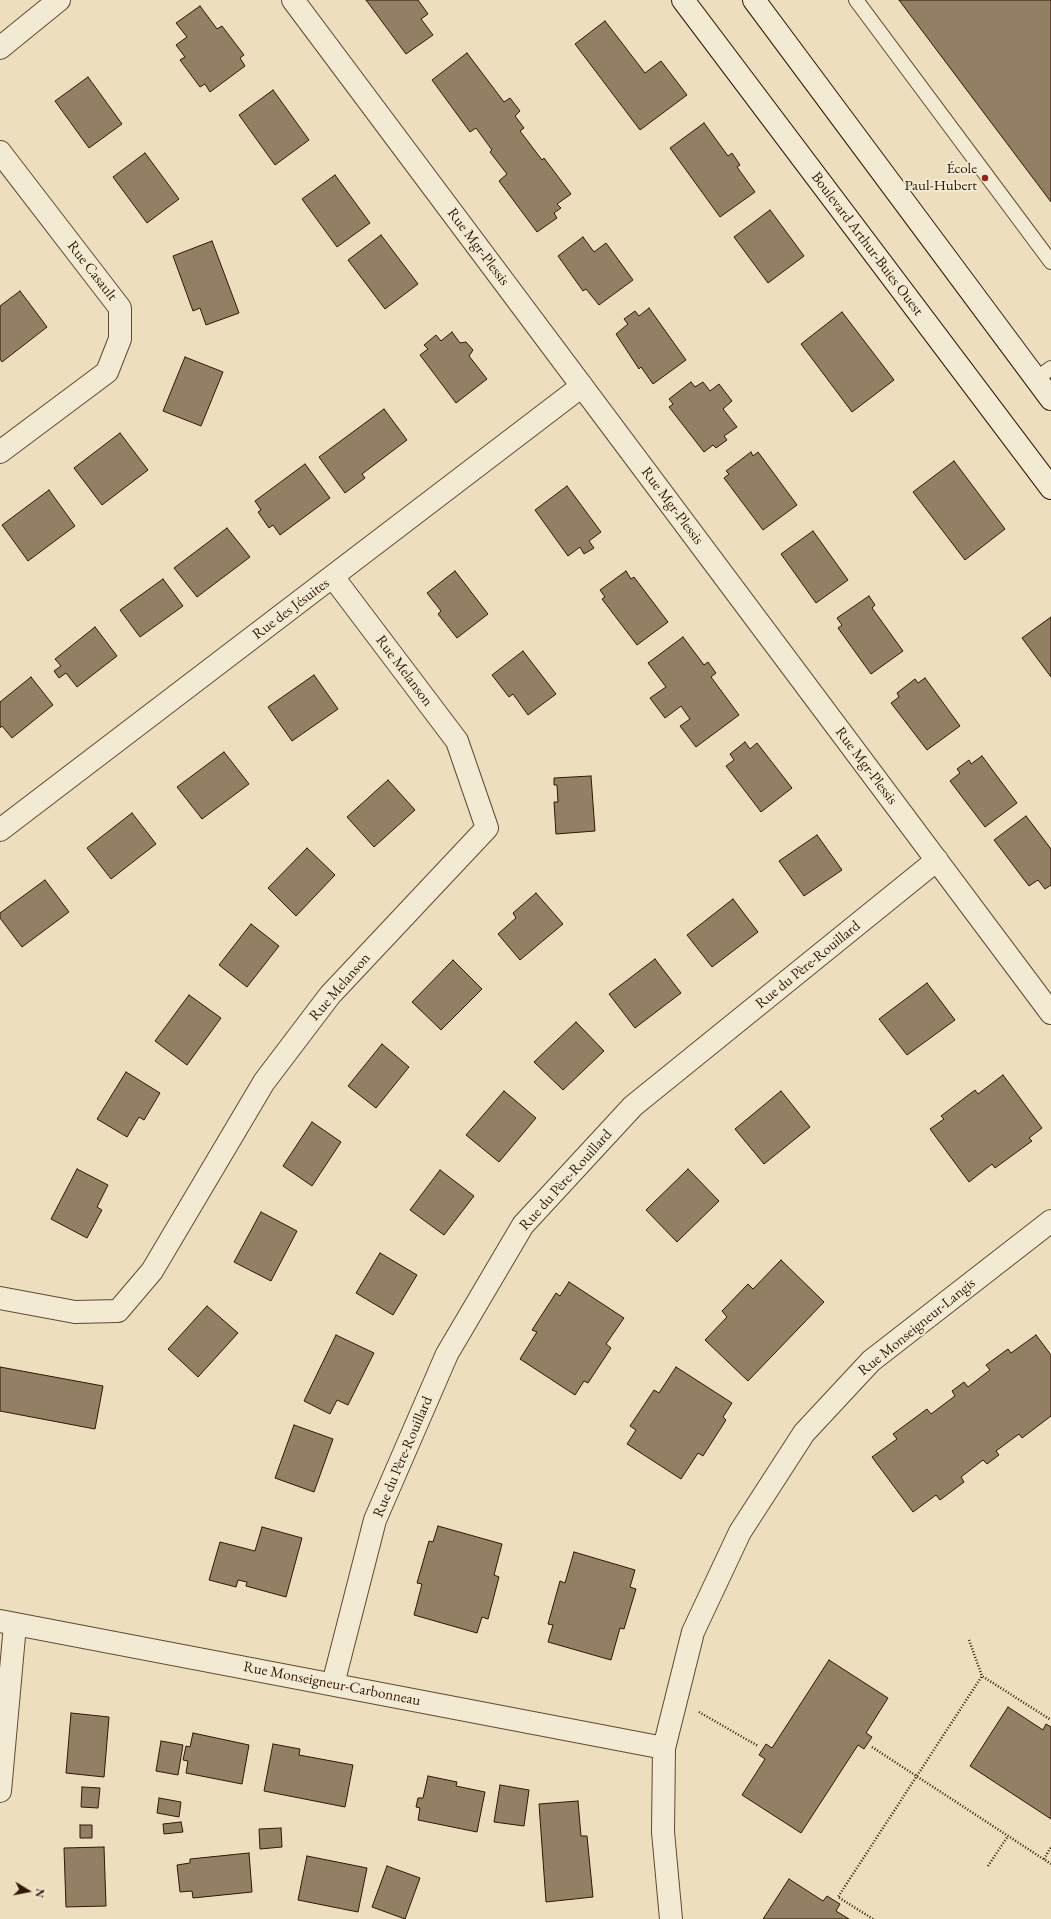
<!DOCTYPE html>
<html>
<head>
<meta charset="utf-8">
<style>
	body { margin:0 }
	#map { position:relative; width:1051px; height:1919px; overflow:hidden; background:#eddfbd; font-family:"EB Garamond",serif }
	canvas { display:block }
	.north { position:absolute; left:8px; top:1871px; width:40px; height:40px; -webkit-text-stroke:3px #f3ead4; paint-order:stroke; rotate:100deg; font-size:11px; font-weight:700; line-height:16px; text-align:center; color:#311704 }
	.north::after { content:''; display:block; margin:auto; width:14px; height:18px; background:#311704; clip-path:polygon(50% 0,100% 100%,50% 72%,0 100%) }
</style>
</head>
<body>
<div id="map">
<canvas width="1051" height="1919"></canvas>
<div class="north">N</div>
</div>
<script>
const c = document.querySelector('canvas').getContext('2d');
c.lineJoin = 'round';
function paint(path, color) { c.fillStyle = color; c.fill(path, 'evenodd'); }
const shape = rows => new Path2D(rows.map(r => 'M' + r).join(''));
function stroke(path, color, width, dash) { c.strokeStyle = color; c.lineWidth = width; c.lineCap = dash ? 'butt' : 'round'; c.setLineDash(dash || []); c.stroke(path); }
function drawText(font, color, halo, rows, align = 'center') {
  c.font = font + ' "EB Garamond",serif'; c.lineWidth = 4; c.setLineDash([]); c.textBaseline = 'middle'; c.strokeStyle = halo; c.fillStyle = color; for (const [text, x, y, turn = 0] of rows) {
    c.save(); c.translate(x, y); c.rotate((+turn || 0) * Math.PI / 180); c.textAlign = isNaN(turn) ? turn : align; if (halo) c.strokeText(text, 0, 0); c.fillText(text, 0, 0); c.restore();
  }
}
const building = shape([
	[366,0,418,0,428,14,421,19,433,35,406,54,366,0],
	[899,0,1051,0,1051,202,899,0],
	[200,6,217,29,222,26,244,55,240,58,245,66,210,92,205,84,200,87,180,60,185,57,176,45,187,37,176,23,200,6],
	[605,21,645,73,661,61,687,95,640,130,575,44,605,21],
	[467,53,504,102,510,98,520,111,515,116,524,128,520,131,542,160,544,158,571,194,557,204,561,208,554,213,557,218,537,232,499,181,507,174,490,152,492,150,476,128,470,132,432,80,467,53],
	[88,77,122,124,89,148,55,101,88,77],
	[273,90,309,140,275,165,239,115,273,90],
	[704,123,728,156,732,153,740,165,737,167,755,192,720,217,670,148,704,123],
	[145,153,179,199,147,223,113,177,145,153],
	[335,175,370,223,337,247,302,199,335,175],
	[770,210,804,256,768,283,734,237,770,210],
	[381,235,418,284,385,309,348,260,381,235],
	[583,237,594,252,606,243,633,280,599,305,586,289,583,291,558,256,583,237],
	[212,241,239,313,206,325,200,308,193,311,173,256,212,241],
	[20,291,47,327,2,362,0,359,0,306,20,291],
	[649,308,686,360,653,384,641,367,639,369,616,334,628,324,624,319,635,311,639,316,649,308],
	[842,312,894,380,852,412,801,344,842,312],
	[452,332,460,343,466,342,473,350,469,356,487,379,456,403,420,355,428,349,424,345,436,335,441,341,452,332],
	[185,357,223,372,201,426,163,411,185,357],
	[691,382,695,387,703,382,710,391,719,384,732,401,723,409,737,427,724,436,727,440,716,448,713,445,704,452,669,407,673,404,669,399,691,382],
	[384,409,407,440,362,474,365,478,345,493,319,457,384,409],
	[120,433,148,470,102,505,74,468,120,433],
	[751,452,753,456,758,452,797,505,763,530,724,478,729,474,726,471,751,452],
	[954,461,1005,529,965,560,913,492,954,461],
	[305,464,330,498,280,535,273,525,269,528,258,512,261,510,255,501,305,464],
	[567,486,601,532,589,541,594,548,584,554,580,547,568,556,535,510,567,486],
	[49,490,75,526,28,561,2,525,49,490],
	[227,528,250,557,197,597,174,568,227,528],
	[813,531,848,580,816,603,781,554,813,531],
	[455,571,488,614,457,638,438,614,441,611,427,593,455,571],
	[626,571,631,579,634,577,668,622,637,645,602,599,605,597,600,590,626,571],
	[163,579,183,606,140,637,120,610,163,579],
	[869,596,875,605,872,608,903,651,871,674,838,628,842,625,837,618,869,596],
	[1051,617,1051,677,1022,638,1051,617],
	[95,627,117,656,77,687,66,673,59,678,54,671,61,666,55,659,95,627],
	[683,637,704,665,708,662,716,673,711,677,739,715,696,747,680,726,690,719,681,706,665,718,650,698,666,687,648,663,683,637],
	[523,651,556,694,528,715,513,694,509,697,492,675,523,651],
	[314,675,338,709,292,741,268,707,314,675],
	[31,677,53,705,12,738,2,726,0,728,0,702,31,677],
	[925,678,960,726,927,750,891,703,899,697,897,693,915,679,918,683,925,678],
	[745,742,750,749,757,743,792,788,761,812,726,766,734,760,730,754,745,742],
	[224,752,249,784,202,819,177,787,224,752],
	[982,756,1017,803,985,827,950,781,960,773,957,769,969,760,971,764,982,756],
	[591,776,595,831,556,834,554,802,558,802,557,785,554,785,554,778,591,776],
	[388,780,415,810,374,847,347,817,388,780],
	[132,813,156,844,111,879,87,848,132,813],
	[1026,816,1051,849,1051,885,1045,889,1038,880,1029,886,994,840,1026,816],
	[817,835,842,870,804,896,779,861,817,835],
	[307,848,335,875,296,916,268,888,307,848],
	[45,880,69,912,22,947,0,918,0,913,45,880],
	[536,893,563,924,520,960,498,934,516,918,513,913,536,893],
	[733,899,758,932,712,967,687,935,733,899],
	[251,924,279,946,247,987,219,965,251,924],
	[655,959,681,993,635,1028,609,994,655,959],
	[453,960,482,989,441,1030,412,1002,453,960],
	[927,983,955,1020,907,1055,879,1019,927,983],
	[189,995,221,1018,187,1065,155,1041,189,995],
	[576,1022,604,1051,563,1090,534,1062,576,1022],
	[382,1044,409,1067,376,1108,348,1086,382,1044],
	[126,1072,160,1093,144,1120,139,1117,127,1137,97,1119,126,1072],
	[1003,1075,1042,1128,1029,1138,1032,1141,995,1168,992,1164,969,1182,930,1129,944,1119,941,1116,975,1090,978,1094,1003,1075],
	[504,1091,536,1118,499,1162,466,1135,504,1091],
	[781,1091,810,1127,764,1164,735,1129,781,1091],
	[312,1122,341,1142,312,1186,283,1166,312,1122],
	[77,1169,108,1185,97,1207,102,1210,87,1238,51,1219,77,1169],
	[688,1169,719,1201,677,1242,646,1210,688,1169],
	[440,1170,474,1196,444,1235,410,1210,440,1170],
	[261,1212,297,1231,271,1281,234,1262,261,1212],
	[380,1253,417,1275,393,1315,356,1293,380,1253],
	[781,1260,824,1302,748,1381,705,1340,727,1317,722,1311,748,1284,753,1289,781,1260],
	[569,1282,624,1318,606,1344,611,1348,588,1383,584,1381,575,1395,520,1359,537,1332,532,1330,556,1293,560,1296,569,1282],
	[207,1306,238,1333,198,1377,168,1349,207,1306],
	[336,1335,374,1353,348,1405,337,1400,330,1414,304,1401,336,1335],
	[1036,1335,1051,1355,1051,1416,1022,1438,1019,1434,996,1451,999,1455,987,1464,983,1460,961,1477,964,1482,940,1500,936,1495,913,1512,872,1457,897,1439,893,1434,927,1409,931,1414,955,1396,952,1391,964,1382,968,1387,990,1370,986,1365,1008,1349,1011,1353,1036,1335],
	[0,1367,103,1386,95,1429,0,1411,0,1367],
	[676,1367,732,1403,723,1417,726,1420,703,1456,698,1453,681,1479,627,1444,636,1430,630,1426,654,1390,659,1393,676,1367],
	[294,1425,333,1439,314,1492,275,1478,294,1425],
	[438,1526,502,1544,494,1575,499,1577,488,1619,482,1617,477,1633,414,1615,422,1584,417,1583,429,1541,433,1542,438,1526],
	[262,1527,302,1538,286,1597,246,1586,247,1582,238,1580,236,1587,209,1580,220,1542,255,1551,262,1527],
	[574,1552,635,1570,630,1587,636,1589,624,1629,620,1628,611,1660,548,1642,553,1625,548,1624,560,1581,565,1583,574,1552],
	[829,1660,888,1698,866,1733,872,1737,864,1749,858,1745,801,1833,742,1795,765,1759,759,1755,766,1744,772,1748,829,1660],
	[1008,1707,1043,1730,1046,1724,1051,1727,1051,1819,970,1766,1008,1707],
	[71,1713,109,1717,104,1777,66,1773,71,1713],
	[193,1733,249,1745,242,1784,186,1773,188,1761,183,1760,186,1746,190,1747,193,1733],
	[161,1741,183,1745,178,1775,156,1771,161,1741],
	[273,1744,300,1749,299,1755,353,1765,345,1807,264,1791,273,1744],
	[428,1776,457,1782,456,1786,485,1792,477,1832,418,1820,420,1808,416,1807,418,1798,423,1798,428,1776],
	[500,1785,529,1790,524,1826,494,1822,500,1785],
	[82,1787,100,1788,98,1808,81,1807,82,1787],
	[159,1798,181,1802,179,1817,157,1813,159,1798],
	[578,1801,581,1836,587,1836,593,1897,546,1902,539,1804,578,1801],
	[181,1822,183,1832,164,1834,163,1824,181,1822],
	[80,1825,92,1825,92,1838,80,1838,80,1825],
	[281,1828,282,1847,260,1849,259,1829,281,1828],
	[104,1847,106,1906,66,1907,64,1848,104,1847],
	[249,1853,252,1892,193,1898,192,1891,180,1892,177,1865,190,1863,190,1859,249,1853],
	[307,1856,367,1868,358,1912,298,1900,307,1856],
	[387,1866,420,1878,405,1919,372,1907,387,1866],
	[789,1879,823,1901,827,1896,840,1904,836,1911,849,1919,763,1919,789,1879]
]);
paint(building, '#937f64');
stroke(building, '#311704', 1);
const lane = shape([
	[856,0,1051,262],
	[1036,379,1051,368]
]);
const street = shape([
	[293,0,1051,1013],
	[0,48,59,0],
	[0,152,120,308,120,339,107,372,0,452],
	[0,830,582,386],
	[0,1298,75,1312,118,1311,152,1271,264,1082,330,995,487,828,457,741,333,577],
	[0,1621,664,1748],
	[333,1684,375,1520,447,1354,523,1225,633,1106,937,860],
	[0,1791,15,1625],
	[671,1919,663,1832,664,1748,693,1632,740,1532,804,1433,871,1361,1051,1221]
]);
const secondary = shape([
	[683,0,1051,488],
	[754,0,1051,399]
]);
stroke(lane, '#604932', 16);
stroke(street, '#604932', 24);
stroke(secondary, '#311704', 24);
stroke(shape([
	[969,1640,982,1676],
	[699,1712,758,1746],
	[872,1747,1051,1864],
	[1044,1859,1051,1847],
	[988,1866,1008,1836],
	[873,1919,838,1897,982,1676,1051,1720]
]), '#311704', 2.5, [1, 2]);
stroke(lane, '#f3ead4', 14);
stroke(street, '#f3ead4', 22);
stroke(secondary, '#f3ead4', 22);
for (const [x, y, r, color] of [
	[985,178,4,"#8f2418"]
]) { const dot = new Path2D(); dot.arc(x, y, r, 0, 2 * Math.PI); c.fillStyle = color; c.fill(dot); stroke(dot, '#f3ead4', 1.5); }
drawText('15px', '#311704', '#f3ead4', [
	["École",977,169],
	["Paul-Hubert",977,186]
], 'right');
drawText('15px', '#311704', '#f3ead4', [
	["Boulevard Arthur-Buies Ouest",867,244,53],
	["Rue Mgr-Plessis",478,247,53],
	["Rue Casault",92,271,52],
	["Rue Mgr-Plessis",672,506,53],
	["Rue des Jésuites",291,609,-37],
	["Rue Melanson",404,671,53],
	["Rue Mgr-Plessis",866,766,53],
	["Rue du Père-Rouillard",808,965,-39],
	["Rue Melanson",340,987,-49],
	["Rue du Père-Rouillard",566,1180,-48],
	["Rue Monseigneur-Langis",917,1327,-39],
	["Rue du Père-Rouillard",403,1457,-67],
	["Rue Monseigneur-Carbonneau",332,1684,11]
]);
</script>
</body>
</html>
